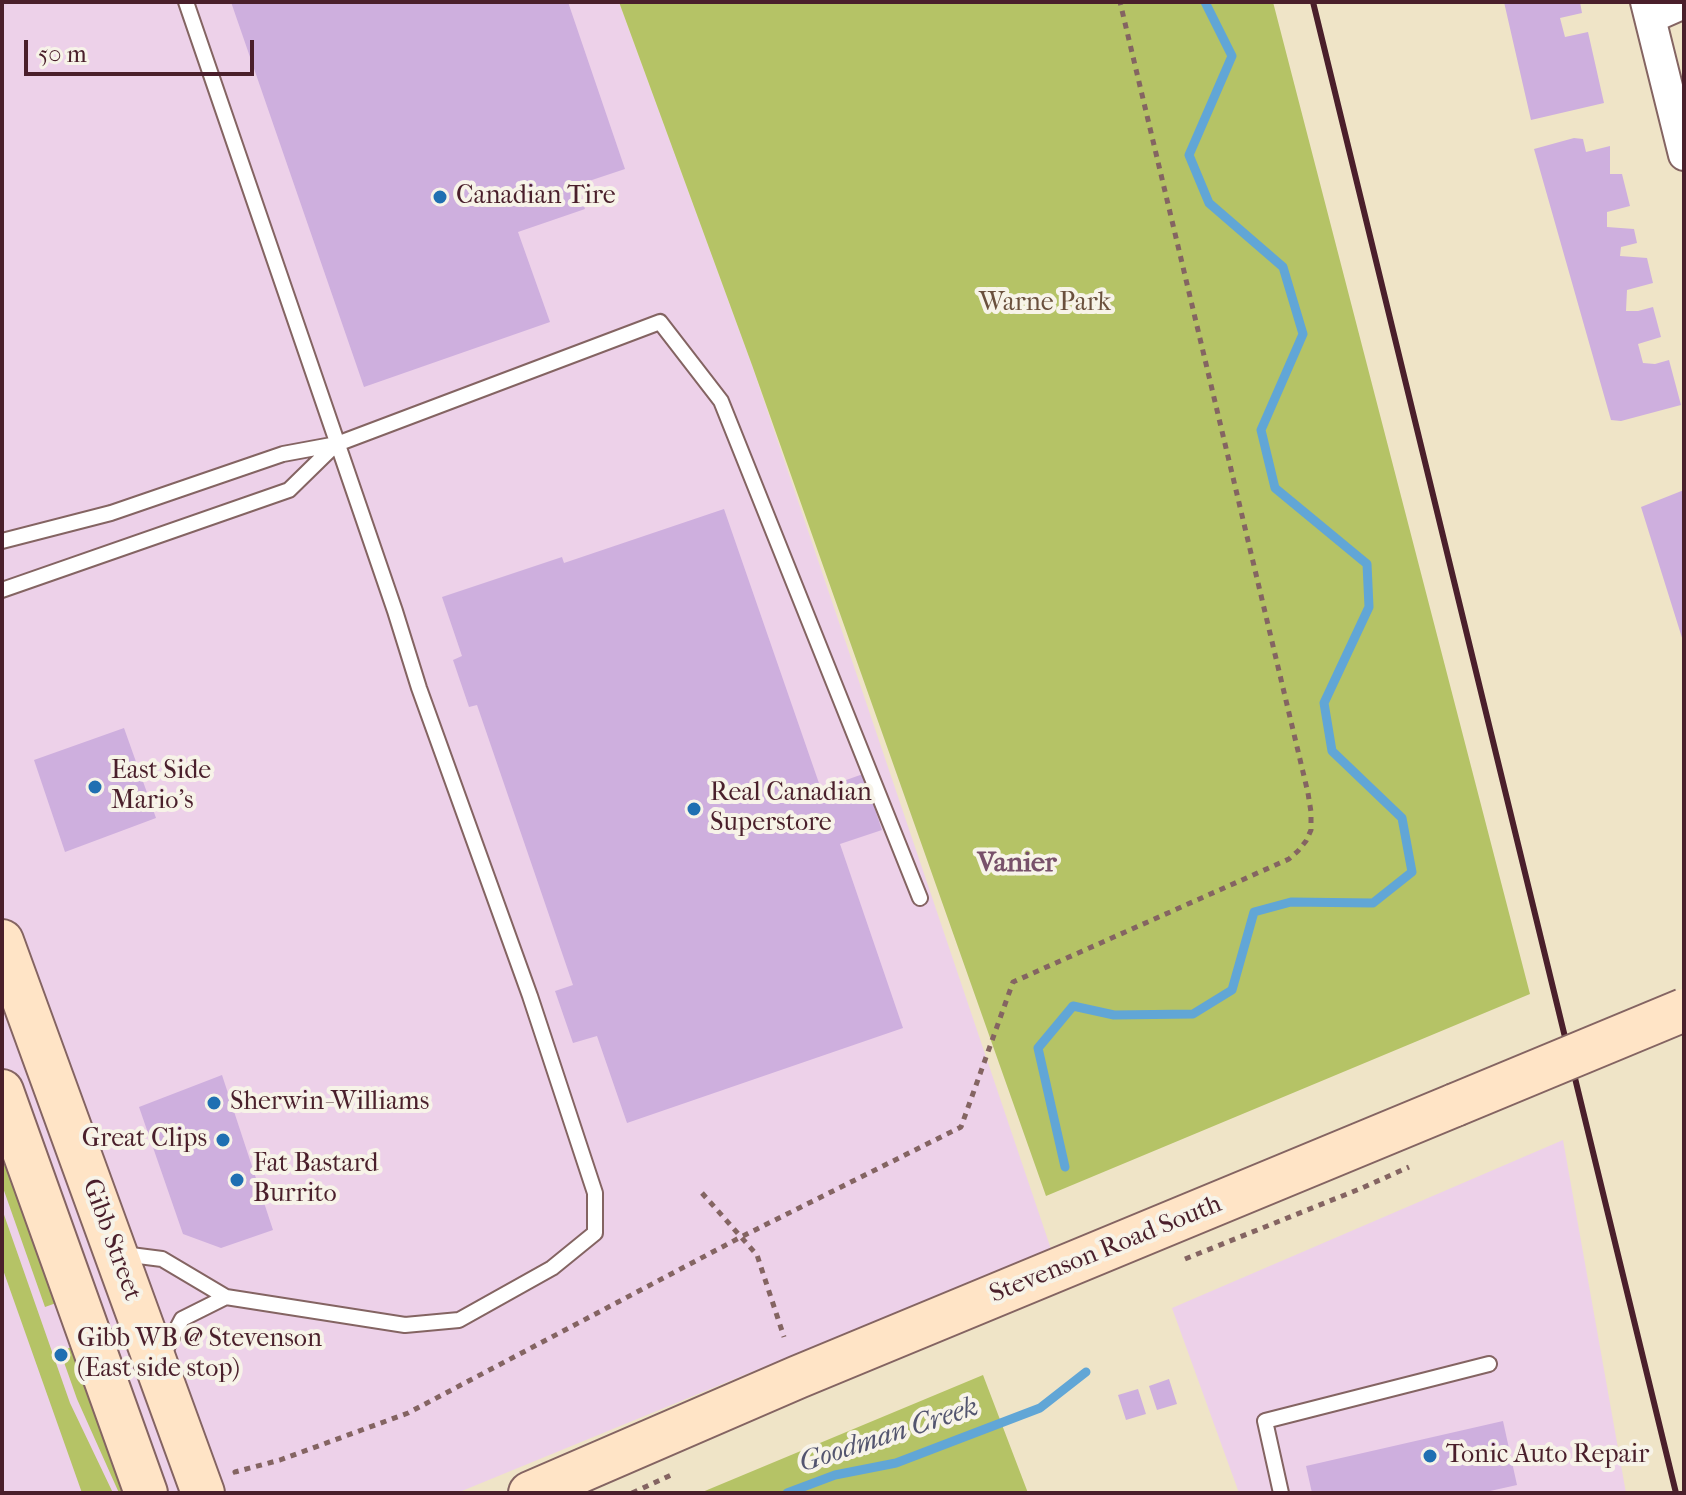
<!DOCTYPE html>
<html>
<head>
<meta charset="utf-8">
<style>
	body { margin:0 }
	#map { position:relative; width:1686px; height:1495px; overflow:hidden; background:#efe4c7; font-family:"IM FELL French Canon",serif }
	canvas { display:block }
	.frame { position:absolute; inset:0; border:4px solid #4a1f2b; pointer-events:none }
	.scale { position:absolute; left:24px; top:40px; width:230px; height:36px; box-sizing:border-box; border:4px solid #4a1f2b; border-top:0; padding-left:10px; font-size:24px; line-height:28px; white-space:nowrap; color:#4a1f2b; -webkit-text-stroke:6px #f7f3e8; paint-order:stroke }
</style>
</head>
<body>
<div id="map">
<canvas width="1686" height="1495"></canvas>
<div class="frame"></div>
<div class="scale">50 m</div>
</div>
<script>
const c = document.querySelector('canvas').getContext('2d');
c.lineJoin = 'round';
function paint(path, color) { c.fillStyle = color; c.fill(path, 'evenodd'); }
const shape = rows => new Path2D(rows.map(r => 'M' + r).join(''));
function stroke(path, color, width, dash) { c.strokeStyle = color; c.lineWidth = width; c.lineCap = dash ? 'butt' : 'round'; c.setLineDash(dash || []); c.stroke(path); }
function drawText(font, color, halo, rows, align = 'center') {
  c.font = font + ' "IM FELL French Canon",serif'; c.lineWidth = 8; c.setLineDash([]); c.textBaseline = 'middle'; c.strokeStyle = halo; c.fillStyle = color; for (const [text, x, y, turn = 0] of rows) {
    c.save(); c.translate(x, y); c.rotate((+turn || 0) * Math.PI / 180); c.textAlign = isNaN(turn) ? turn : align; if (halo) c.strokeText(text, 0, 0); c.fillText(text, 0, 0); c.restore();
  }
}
paint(shape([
	[2,2,619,2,752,365,1051,1249,457,1493,2,1493],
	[1563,1140,1626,1493,1239,1493,1172,1308]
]), '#edd1e9');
paint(shape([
	[619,2,1273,2,1530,994,1046,1196,752,365],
	[2,1143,59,1302,45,1307,2,1185],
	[2,1209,70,1403,113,1493,82,1493,2,1267],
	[75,1346,127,1493,119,1493,77,1399,60,1351],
	[983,1375,1028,1493,700,1493]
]), '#b5c366');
stroke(shape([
	[1065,1167,1038,1048,1073,1006,1114,1015,1193,1014,1232,990,1254,912,1291,902,1373,903,1412,872,1402,818,1332,751,1324,703,1369,607,1367,564,1275,488,1261,430,1303,334,1283,267,1209,203,1189,155,1232,56,1205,2],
	[787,1493,835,1475,896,1463,1040,1408,1086,1372]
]), '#61a6d6', 9);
paint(shape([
	[231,2,568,2,625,169,577,185,585,209,518,232,550,322,364,387],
	[1504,2,1580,2,1582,13,1560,18,1565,37,1588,32,1604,103,1531,120],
	[1574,138,1583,139,1586,152,1610,146,1610,174,1622,174,1630,206,1607,212,1607,227,1634,229,1637,243,1621,247,1620,256,1647,258,1653,283,1627,290,1626,311,1638,311,1653,307,1661,337,1638,344,1643,363,1655,364,1669,360,1681,405,1621,421,1611,420,1534,149],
	[1684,490,1684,641,1683,641,1641,507],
	[724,509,821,789,863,774,882,830,840,844,903,1028,627,1123,597,1036,573,1043,555,991,573,985,477,705,469,707,453,660,462,656,442,597,562,557,564,563],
	[124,728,156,818,65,852,34,760],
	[222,1075,273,1230,221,1248,183,1234,139,1107],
	[1169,1379,1177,1404,1157,1410,1149,1386],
	[1138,1389,1146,1414,1126,1420,1118,1395],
	[1503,1421,1517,1485,1481,1493,1312,1493,1306,1466]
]), '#ceafde');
const lane = shape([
	[2,541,111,513,283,454,337,444,660,322,721,401,920,898],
	[2,590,289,490,336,444],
	[123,1254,162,1259,226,1297,405,1325,459,1320,552,1268,595,1233,595,1193,530,996,419,688,395,611,186,2],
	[163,1355,182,1319,226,1297],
	[1281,1493,1265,1421,1489,1364]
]);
const street = shape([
	[1646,2,1684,155],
	[1650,18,1684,3]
]);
const secondary = shape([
	[2,941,203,1493],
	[2,1091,146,1493],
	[530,1493,798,1377,1455,1105]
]);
stroke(lane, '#846462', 18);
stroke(street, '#846462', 34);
stroke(secondary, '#846462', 46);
stroke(shape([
	[702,1193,757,1255,784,1337],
	[1185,1259,1362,1188,1409,1167],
	[236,1474,235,1472,280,1460,408,1413,741,1237,961,1127,1013,982,1289,859,1298,851,1306,841,1311,830,1311,812,1308,793,1120,2],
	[632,1493,671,1475]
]), '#846462', 5, [6, 6]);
stroke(lane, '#fff', 14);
stroke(street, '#fff', 30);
stroke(secondary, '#ffe4c6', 42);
stroke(shape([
	[1313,2,1676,1493]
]), '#4a1f2b', 6);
const secondaryBridge = shape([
	[1455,1105,1684,1010]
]);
stroke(secondaryBridge, '#846462', 46, []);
stroke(secondaryBridge, '#ffe4c6', 42);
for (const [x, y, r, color] of [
	[440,197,8,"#1f6fb2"],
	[95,787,8,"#1f6fb2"],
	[694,809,8,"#1f6fb2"],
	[214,1103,8,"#1f6fb2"],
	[223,1140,8,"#1f6fb2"],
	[237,1180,8,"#1f6fb2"],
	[61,1355,8,"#1f6fb2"],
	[1430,1456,8,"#1f6fb2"]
]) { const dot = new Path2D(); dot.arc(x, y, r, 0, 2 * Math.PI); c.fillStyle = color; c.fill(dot); stroke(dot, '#f7f3e8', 3); }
drawText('26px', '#4a1f2b', '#f7f3e8', [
	["Canadian Tire",456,197],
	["East Side",111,772],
	["Mario's",111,802],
	["Real Canadian",710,794],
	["Superstore",710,824],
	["Sherwin-Williams",230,1103],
	["Great Clips",207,1140,"right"],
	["Fat Bastard",253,1165],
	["Burrito",253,1195],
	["Gibb WB @ Stevenson",77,1340],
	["(East side stop)",77,1370],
	["Tonic Auto Repair",1446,1456]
], 'left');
drawText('26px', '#6a503d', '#f7f3e8', [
	["Warne Park",1045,304]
]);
drawText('26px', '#4a1f2b', '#f7f3e8', [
	["Gibb Street",111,1240,70],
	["Stevenson Road South",1106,1250,-22]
]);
drawText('bold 28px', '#78516a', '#f7f3e8', [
	["Vanier",1017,864]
]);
drawText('italic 28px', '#53556f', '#f7f3e8', [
	["Goodman Creek",889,1436,-18]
]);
</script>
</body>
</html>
